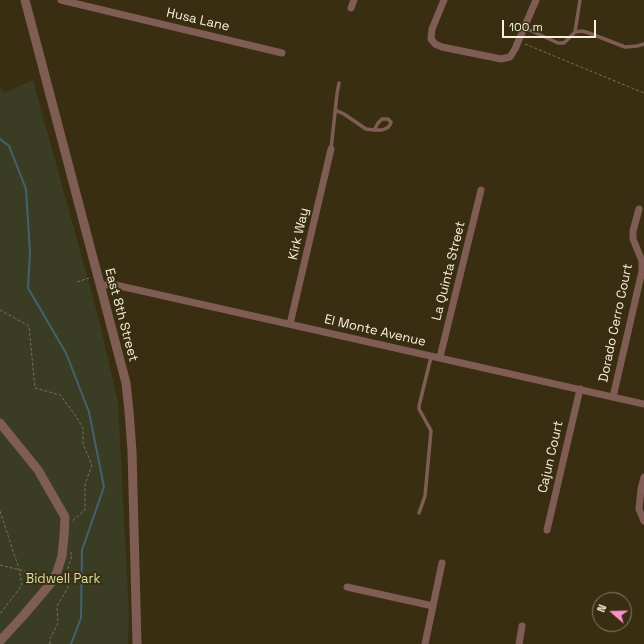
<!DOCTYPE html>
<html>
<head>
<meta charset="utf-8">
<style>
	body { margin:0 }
	#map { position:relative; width:644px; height:644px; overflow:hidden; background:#392e11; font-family:"Space Grotesk",sans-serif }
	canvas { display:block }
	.north { position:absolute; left:592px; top:592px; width:40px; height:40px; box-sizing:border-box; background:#392e11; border:1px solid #857c64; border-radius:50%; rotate:290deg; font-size:11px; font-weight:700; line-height:16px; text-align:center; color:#f8f1e0 }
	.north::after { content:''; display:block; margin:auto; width:14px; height:18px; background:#f890cc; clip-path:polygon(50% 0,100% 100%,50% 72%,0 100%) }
	.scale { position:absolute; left:502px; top:20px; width:94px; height:18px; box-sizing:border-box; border:2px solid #f8f1e0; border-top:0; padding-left:5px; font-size:12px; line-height:14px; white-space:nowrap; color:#f8f1e0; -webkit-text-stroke:3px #392e11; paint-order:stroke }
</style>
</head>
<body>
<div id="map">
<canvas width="644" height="644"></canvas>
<div class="north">N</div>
<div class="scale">100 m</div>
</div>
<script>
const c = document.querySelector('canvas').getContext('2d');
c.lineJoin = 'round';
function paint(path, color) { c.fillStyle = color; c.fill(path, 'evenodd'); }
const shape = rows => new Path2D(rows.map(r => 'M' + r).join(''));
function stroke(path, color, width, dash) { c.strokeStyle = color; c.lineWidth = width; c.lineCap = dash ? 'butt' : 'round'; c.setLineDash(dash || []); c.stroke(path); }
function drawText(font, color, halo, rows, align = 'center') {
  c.font = font + ' "Space Grotesk",sans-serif'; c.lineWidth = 4; c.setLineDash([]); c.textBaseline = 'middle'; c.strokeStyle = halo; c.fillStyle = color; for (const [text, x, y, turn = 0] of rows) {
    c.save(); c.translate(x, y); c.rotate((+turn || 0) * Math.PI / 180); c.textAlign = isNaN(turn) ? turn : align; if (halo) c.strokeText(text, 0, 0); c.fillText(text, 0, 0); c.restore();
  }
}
paint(shape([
	[33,80,98,316,118,402,129,616,128,644,0,644,0,88,4,93]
]), '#3a3d24');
stroke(shape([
	[0,139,9,146,26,189,30,253,28,288,66,353,89,412,104,487,82,550,81,618,71,644]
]), '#436171', 2);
stroke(shape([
	[525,44,644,93],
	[77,282,89,278],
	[0,310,29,326,35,388,60,395,75,415,83,428,83,444,92,465,85,484,85,510,72,521],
	[0,511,19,569,22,585,0,614],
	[0,565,40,575,46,574],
	[50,644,50,639,58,623,57,606,68,587,68,568,72,555,70,551]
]), '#7a7057', 1, [3, 2]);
stroke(shape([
	[525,28,558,43,564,43,575,32,582,31,589,33,625,47,637,46,644,44],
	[575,32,580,0],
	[335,110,344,114,366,129,374,130,382,130,387,128,390,125,391,122,388,119,382,119,378,123,374,130],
	[331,149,337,94,339,83],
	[419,513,425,496,431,431,429,427,419,409,419,406,431,357]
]), '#7f5d55', 3.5);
stroke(shape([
	[61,0,282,53],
	[444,0,432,29,431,39,435,44,442,47,501,59,510,57,515,49,536,0],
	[351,8,354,0],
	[100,286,111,284,644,404],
	[290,324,331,149],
	[440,357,481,190],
	[613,397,642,271,642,261,633,239,633,231,639,209],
	[644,477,641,489,639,509,644,521],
	[547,530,580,389],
	[347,587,433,606],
	[425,644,442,563],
	[519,644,522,626]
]), '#7f5d55', 7);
stroke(shape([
	[25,0,126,383,129,411,132,451,137,644],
	[0,423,38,470,65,517,64,536,62,556,57,572,51,583,23,616,0,641]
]), '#7f5d55', 9);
drawText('13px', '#f8f1e0', '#392e11', [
	["Husa Lane",198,20,13],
	["Kirk Way",299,234,-77],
	["La Quinta Street",449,271,-76],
	["East 8th Street",121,315,75],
	["Dorado Cerro Court",616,323,-78],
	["El Monte Avenue",375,331,13],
	["Cajun Court",551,457,-77]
]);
drawText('13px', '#d5dea6', '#392e11', [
	["Bidwell Park",63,579]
]);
</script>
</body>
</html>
